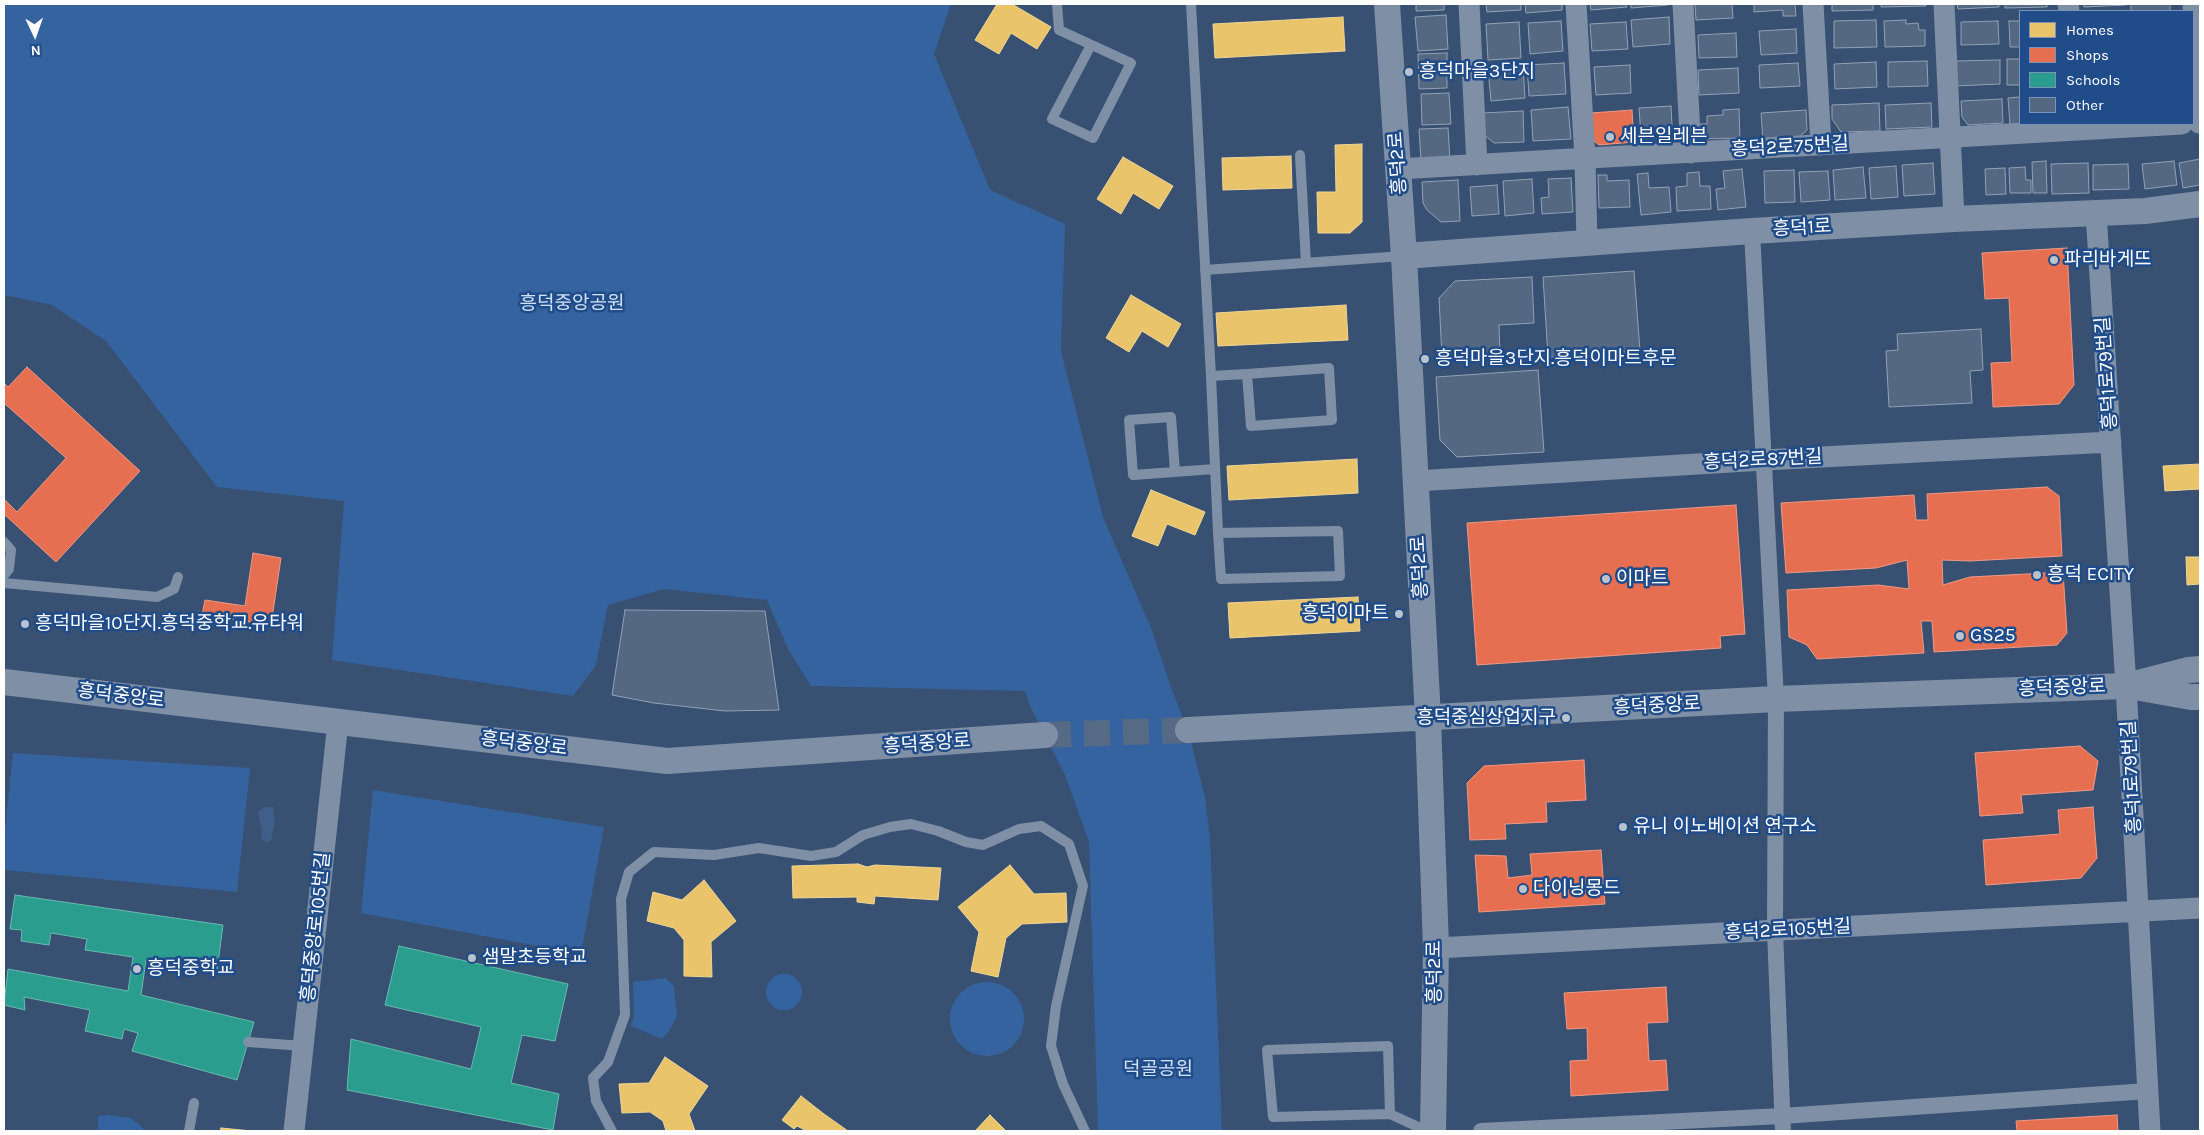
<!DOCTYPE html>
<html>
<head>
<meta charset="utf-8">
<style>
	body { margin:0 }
	#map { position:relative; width:2204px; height:1135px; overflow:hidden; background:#385071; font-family:Karla,sans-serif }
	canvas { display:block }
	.frame { position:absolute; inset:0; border:5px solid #fff; pointer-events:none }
	.legend { position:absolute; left:2019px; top:10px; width:175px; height:115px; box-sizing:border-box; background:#204c89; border:1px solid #7994b8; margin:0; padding:6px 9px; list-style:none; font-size:15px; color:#fff }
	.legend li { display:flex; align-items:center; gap:10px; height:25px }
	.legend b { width:25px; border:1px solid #7994b8 }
	.north { position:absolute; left:10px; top:10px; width:50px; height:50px; -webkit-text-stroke:4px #204c89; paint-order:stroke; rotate:177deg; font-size:14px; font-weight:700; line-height:20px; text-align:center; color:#fff }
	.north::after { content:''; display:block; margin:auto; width:18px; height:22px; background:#fff; clip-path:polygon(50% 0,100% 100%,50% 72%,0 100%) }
</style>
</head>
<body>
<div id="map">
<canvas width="2204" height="1135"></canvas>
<div class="frame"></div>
<ul class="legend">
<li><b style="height:14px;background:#e9c46a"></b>Homes</li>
<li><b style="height:14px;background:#e76f51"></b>Shops</li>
<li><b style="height:14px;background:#2a9d8f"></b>Schools</li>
<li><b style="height:14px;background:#546882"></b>Other</li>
</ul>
<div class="north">N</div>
</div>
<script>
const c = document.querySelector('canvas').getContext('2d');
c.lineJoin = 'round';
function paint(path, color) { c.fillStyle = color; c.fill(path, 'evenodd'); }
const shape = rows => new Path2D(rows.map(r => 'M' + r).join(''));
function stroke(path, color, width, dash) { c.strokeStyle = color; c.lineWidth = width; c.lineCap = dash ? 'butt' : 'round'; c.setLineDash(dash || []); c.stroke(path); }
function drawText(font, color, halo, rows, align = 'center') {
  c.font = font + ' Karla,"Noto Sans KR",sans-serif'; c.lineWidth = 5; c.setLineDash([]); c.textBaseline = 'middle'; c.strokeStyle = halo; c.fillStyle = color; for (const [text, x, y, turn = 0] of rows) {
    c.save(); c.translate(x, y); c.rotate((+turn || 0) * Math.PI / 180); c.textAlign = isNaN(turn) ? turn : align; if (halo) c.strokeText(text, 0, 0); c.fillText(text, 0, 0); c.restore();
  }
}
paint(shape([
	[4,4,951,4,934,54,990,190,1065,224,1061,351,1103,517,1151,628,1173,693,1188,730,1205,797,1210,839,1222,1131,1098,1131,1089,842,1065,775,1030,706,1025,691,811,686,788,649,767,600,664,589,608,605,596,665,573,696,332,660,344,501,217,487,106,341,52,305,4,295],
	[13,753,250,768,237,892,4,870,4,840],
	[373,790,604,827,581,954,361,913],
	'766 992a18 18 0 1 1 36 0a18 18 0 1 1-36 0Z',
	[666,978,674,986,677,1016,669,1031,662,1039,631,1026,634,1016,633,982],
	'950 1019a37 37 0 1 1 74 0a37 37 0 1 1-74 0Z',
	[107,1115,130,1118,139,1124,145,1131,98,1131,98,1116]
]), '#35639f');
paint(shape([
	[265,807,273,807,275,821,271,840,267,842,261,839,262,832,258,812]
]), '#3f5f8a');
const homes = shape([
	[997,4,1012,4,1051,27,1037,49,1011,33,999,54,975,40,997,4],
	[1343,17,1345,51,1215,58,1213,24,1343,17],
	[1362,144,1362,222,1350,233,1318,233,1317,192,1336,192,1335,145,1362,144],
	[1291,156,1292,188,1223,190,1222,158,1291,156],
	[1123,157,1173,186,1159,209,1133,193,1121,214,1097,199,1123,157],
	[1131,295,1181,324,1168,347,1142,331,1129,352,1106,338,1131,295],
	[1346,305,1348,340,1218,346,1216,313,1346,305],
	[1357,459,1358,493,1229,500,1227,466,1357,459],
	[2200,464,2200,489,2165,491,2163,466,2200,464],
	[1151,490,1205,512,1195,535,1167,524,1158,546,1132,536,1151,490],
	[2186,557,2200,557,2200,584,2187,585,2186,557],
	[1358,597,1360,631,1230,638,1228,603,1358,597],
	[858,864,867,867,875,865,941,868,938,900,875,896,874,904,857,902,857,897,793,898,792,866,858,864],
	[1010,865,1034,894,1066,893,1067,922,1022,924,1006,938,998,977,971,971,979,932,958,907,1010,865],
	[704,880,736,921,711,942,712,977,684,976,684,940,674,928,647,921,653,892,682,900,704,880],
	[665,1057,708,1086,689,1114,695,1131,666,1131,663,1121,650,1112,622,1113,619,1084,649,1083,665,1057],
	[801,1096,824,1114,848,1131,807,1131,797,1126,794,1129,782,1120,801,1096],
	[990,1115,1006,1131,975,1131,990,1115],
	[221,1128,252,1131,220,1131,221,1128]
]);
paint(homes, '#e9c46a');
stroke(homes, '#f0d697', 1);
const shops = shape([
	[1632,110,1634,142,1599,145,1593,140,1591,113,1632,110],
	[2067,248,2074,385,2059,404,1993,407,1991,363,2012,362,2009,298,1985,299,1982,253,2067,248],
	[27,367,140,471,56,562,4,514,4,383,8,387,27,367],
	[4,403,66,458,17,512,4,499,4,403],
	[2047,487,2059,496,2062,556,1970,561,1942,560,1943,585,1970,577,2063,572,2067,633,2057,645,1934,652,1932,621,1921,621,1924,653,1817,659,1807,645,1789,637,1787,590,1878,585,1909,589,1907,560,1876,568,1786,573,1781,503,1914,495,1916,520,1928,520,1927,494,2047,487],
	[1736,505,1745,634,1720,636,1721,648,1477,665,1467,523,1736,505],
	[253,553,281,558,271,625,202,615,205,600,245,606,253,553],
	[2080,746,2098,761,2093,790,2021,795,2023,813,1980,816,1975,753,2080,746],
	[1584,760,1586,800,1546,802,1547,822,1505,824,1506,839,1470,840,1467,783,1484,766,1584,760],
	[2093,807,2097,858,2081,878,1986,885,1983,840,2060,834,2058,810,2093,807],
	[1601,850,1605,904,1479,912,1475,855,1506,856,1508,878,1532,875,1530,854,1601,850],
	[1666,987,1668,1022,1647,1023,1649,1061,1666,1060,1668,1090,1571,1096,1570,1061,1588,1060,1587,1028,1567,1029,1564,993,1666,987],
	[2117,1115,2118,1131,2017,1131,2016,1121,2117,1115]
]);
paint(shops, '#e76f51');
stroke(shops, '#ee9a85', 1);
const schools = shape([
	[15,895,223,925,217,971,146,960,141,995,254,1022,237,1080,132,1051,138,1033,124,1029,122,1039,85,1031,90,1010,24,997,25,1010,4,1005,8,969,128,991,133,957,85,950,87,939,51,933,49,945,21,941,22,930,10,929,15,895],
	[399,946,568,984,555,1041,522,1035,511,1083,559,1094,553,1130,347,1090,351,1039,471,1069,481,1027,385,1005,399,946]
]);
paint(schools, '#2a9d8f');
stroke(schools, '#6abab1', 1);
const building = shape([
	[1416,4,1444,4,1444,10,1416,11,1416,4],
	[1486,4,1521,4,1521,10,1487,12,1486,4],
	[1525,4,1562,4,1562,10,1526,13,1525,4],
	[1590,4,1626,4,1627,7,1591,10,1590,4],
	[1631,4,1668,4,1668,5,1631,8,1631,4],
	[1695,4,1732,4,1733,18,1696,20,1695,4],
	[1754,4,1795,4,1796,16,1783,16,1783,10,1754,12,1754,4],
	[1832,4,1873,4,1873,10,1832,11,1832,4],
	[1881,4,1926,4,1926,6,1881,7,1881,4],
	[1957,4,1999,4,1999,7,1958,9,1957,4],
	[2005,4,2047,4,2047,7,2005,8,2005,4],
	[2083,4,2126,4,2126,5,2084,7,2083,4],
	[2131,4,2170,4,2170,11,2131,11,2131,4],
	[1446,15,1448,49,1418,51,1415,17,1446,15],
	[1669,17,1670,44,1633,47,1631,20,1669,17],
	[1876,20,1877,47,1834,48,1834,21,1876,20],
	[1906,20,1906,24,1918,23,1919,30,1925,30,1925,46,1885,47,1884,21,1906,20],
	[1561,21,1563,51,1530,54,1528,23,1561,21],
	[1998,21,1999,44,1961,45,1961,22,1998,21],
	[2009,21,2020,21,2020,47,2010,47,2009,21],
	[1519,22,1521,58,1488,60,1486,24,1519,22],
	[1626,22,1628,49,1592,51,1590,24,1626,22],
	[1796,29,1797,53,1761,55,1759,31,1796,29],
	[1736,33,1737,57,1699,58,1698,35,1736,33],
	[1447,53,1447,88,1419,89,1418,54,1447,53],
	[2007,59,2020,59,2020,85,2007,85,2007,59],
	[2000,60,2000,84,1955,86,1955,61,2000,60],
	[1927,61,1928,86,1888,87,1888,62,1927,61],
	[1876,62,1877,87,1835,89,1834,64,1876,62],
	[1564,63,1566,94,1529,96,1527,65,1564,63],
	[1798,63,1800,86,1760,88,1759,65,1798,63],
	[1630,65,1631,93,1596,95,1594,67,1630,65],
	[1523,66,1525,98,1491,101,1488,69,1523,66],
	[1738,68,1739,93,1699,95,1698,70,1738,68],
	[1449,93,1451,124,1422,125,1421,94,1449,93],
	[2020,97,2020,124,2010,125,2008,98,2020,97],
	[2002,99,2003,123,1968,125,1962,117,1961,101,2002,99],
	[1879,103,1880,131,1841,132,1832,119,1832,105,1879,103],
	[1931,103,1932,127,1886,129,1885,105,1931,103],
	[1671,106,1672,126,1669,134,1641,136,1639,108,1671,106],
	[1568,107,1571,139,1533,141,1531,110,1568,107],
	[1739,109,1740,138,1700,139,1699,124,1707,124,1707,116,1723,115,1723,110,1739,109],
	[1806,110,1807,130,1796,140,1763,142,1761,113,1806,110],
	[1523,111,1524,142,1494,143,1483,134,1482,113,1523,111],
	[1448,128,1450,160,1421,161,1419,129,1448,128],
	[2200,159,2200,185,2183,188,2179,163,2200,159],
	[2046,161,2047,193,2033,193,2032,162,2046,161],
	[2174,161,2177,185,2145,189,2142,164,2174,161],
	[1933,163,1935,194,1904,196,1902,165,1933,163],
	[2088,163,2089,193,2052,194,2051,164,2088,163],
	[2128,164,2129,189,2093,190,2093,165,2128,164],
	[1896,166,1898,197,1871,199,1869,168,1896,166],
	[1863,167,1866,198,1835,200,1833,170,1863,167],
	[2025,167,2026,180,2031,180,2031,193,2010,193,2009,168,2025,167],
	[2005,168,2006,194,1986,195,1985,169,2005,168],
	[1742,169,1746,207,1718,210,1716,189,1725,188,1723,171,1742,169],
	[1794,170,1795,202,1765,203,1764,171,1794,170],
	[1828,171,1830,200,1801,202,1799,172,1828,171],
	[1699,172,1700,186,1710,186,1711,209,1677,211,1676,187,1687,186,1687,173,1699,172],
	[1648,173,1649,188,1669,187,1671,212,1641,215,1637,174,1648,173],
	[1598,175,1607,175,1607,181,1629,180,1630,207,1599,208,1598,175],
	[1571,178,1573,212,1542,214,1541,198,1549,197,1548,179,1571,178],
	[1532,179,1534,213,1505,216,1503,181,1532,179],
	[1458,180,1460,221,1441,222,1427,210,1423,203,1422,182,1458,180],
	[1497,185,1499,214,1472,216,1470,187,1497,185],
	[1634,271,1640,351,1548,357,1543,277,1634,271],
	[1532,277,1534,323,1499,325,1500,355,1442,357,1439,298,1455,281,1532,277],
	[1981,329,1983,370,1970,371,1972,403,1889,407,1886,351,1898,350,1897,334,1981,329],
	[1538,370,1544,452,1457,457,1440,440,1436,377,1538,370],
	[625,610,765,611,779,710,725,711,654,703,612,695,625,610]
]);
paint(building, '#546882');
stroke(building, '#93a1b4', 1);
stroke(shape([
	[1045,735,1188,730]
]), '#566a86', 26, [26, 13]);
stroke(shape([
	[1057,4,1059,30,1131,63,1093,138,1052,119,1091,45],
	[1191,4,1211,376,1218,533,1221,579,1340,576,1338,531,1218,533],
	[1300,155,1306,263],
	[1205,270,1403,256],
	[1211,376,1247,374,1329,368,1332,420,1251,426,1247,374],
	[1175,472,1171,417,1129,420,1133,475,1215,469],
	[4,542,11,550,9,569,4,575],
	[4,583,157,597,174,589,178,577],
	[248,1042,303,1046],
	[1390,1114,1388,1046,1267,1050,1273,1117,1390,1114,1427,1131],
	[189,1131,194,1103],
	[612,1131,596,1101,593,1078,608,1062,625,1015,621,899,629,872,654,852,714,855,759,848,811,856,836,852,863,835,890,827,911,824,938,831,966,842,983,845,1019,829,1041,826,1069,844,1083,886,1056,1006,1051,1046,1063,1084,1085,1131]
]), '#7f90a6', 10);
stroke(shape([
	[1752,231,1776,699,1775,931,1783,1131],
	[1481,1131,1782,1116,2148,1091]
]), '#7f90a6', 16);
stroke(shape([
	[1469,4,1477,165],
	[1576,4,1585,159,1587,243],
	[1683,4,1691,153],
	[1813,4,1821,145],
	[1944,4,1954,219],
	[2068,4,2069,11],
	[2193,4,2199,123],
	[1398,169,2182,124],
	[2096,213,2126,686,2150,1131],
	[1416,481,1764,460,2111,442],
	[1436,948,2200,908],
	[294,1131,338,722]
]), '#7f90a6', 21);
stroke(shape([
	[1387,4,1404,256,1428,718,1436,948,1433,1131],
	[1404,256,1752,231,1954,219,2145,211,2200,204],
	[4,682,667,761,1045,735],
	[2135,687,2191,697,2200,697],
	[1188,730,1776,699,2126,686,2188,670,2200,669]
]), '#7f90a6', 26);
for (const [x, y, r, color] of [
	[1409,72,5,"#b9c2cd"],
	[1610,137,5,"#b9c2cd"],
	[2054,260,5,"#b9c2cd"],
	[1425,359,5,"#b9c2cd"],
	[2037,575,5,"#b9c2cd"],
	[1606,579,5,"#b9c2cd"],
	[1399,614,5,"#b9c2cd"],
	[25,624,5,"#b9c2cd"],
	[1960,636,5,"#b9c2cd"],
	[1566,718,5,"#b9c2cd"],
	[1623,827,5,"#b9c2cd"],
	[1523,889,5,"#b9c2cd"],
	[472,958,5,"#b9c2cd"],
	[137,969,5,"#b9c2cd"]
]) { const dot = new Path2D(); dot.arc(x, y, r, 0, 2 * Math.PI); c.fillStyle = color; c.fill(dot); stroke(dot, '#204c89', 2); }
drawText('19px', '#fff', '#204c89', [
	["흥덕마을3단지",1419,72],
	["세븐일레븐",1620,137],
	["파리바게뜨",2064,260],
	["흥덕마을3단지.흥덕이마트후문",1435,359],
	["흥덕 ECITY",2047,575],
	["이마트",1616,579],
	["흥덕이마트",1389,614,"right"],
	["흥덕마을10단지.흥덕중학교.유타워",35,624],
	["GS25",1970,636],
	["흥덕중심상업지구",1556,718,"right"],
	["유니 이노베이션 연구소",1633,827],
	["다이닝몽드",1533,889],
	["샘말초등학교",482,958],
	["흥덕중학교",147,969]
], 'left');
drawText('19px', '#fff', '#204c89', [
	["흥덕2로75번길",1790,147,-3],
	["흥덕2로",1398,163,-94],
	["흥덕1로",1802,228,-3],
	["흥덕1로79번길",2107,373,-94],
	["흥덕2로87번길",1763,460,-3],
	["흥덕2로",1420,567,-93],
	["흥덕중앙로",2062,688,-2],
	["흥덕중앙로",121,696,7],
	["흥덕중앙로",1657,706,-3],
	["흥덕중앙로",524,744,7],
	["흥덕중앙로",927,744,-4],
	["흥덕1로79번길",2132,777,-93],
	["흥덕중앙로105번길",316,927,-84],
	["흥덕2로105번길",1788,930,-3],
	["흥덕2로",1435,972,-90]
]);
drawText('19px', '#d0e2f8', '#204c89', [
	["흥덕중앙공원",572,304],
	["덕골공원",1158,1070]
]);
</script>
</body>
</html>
